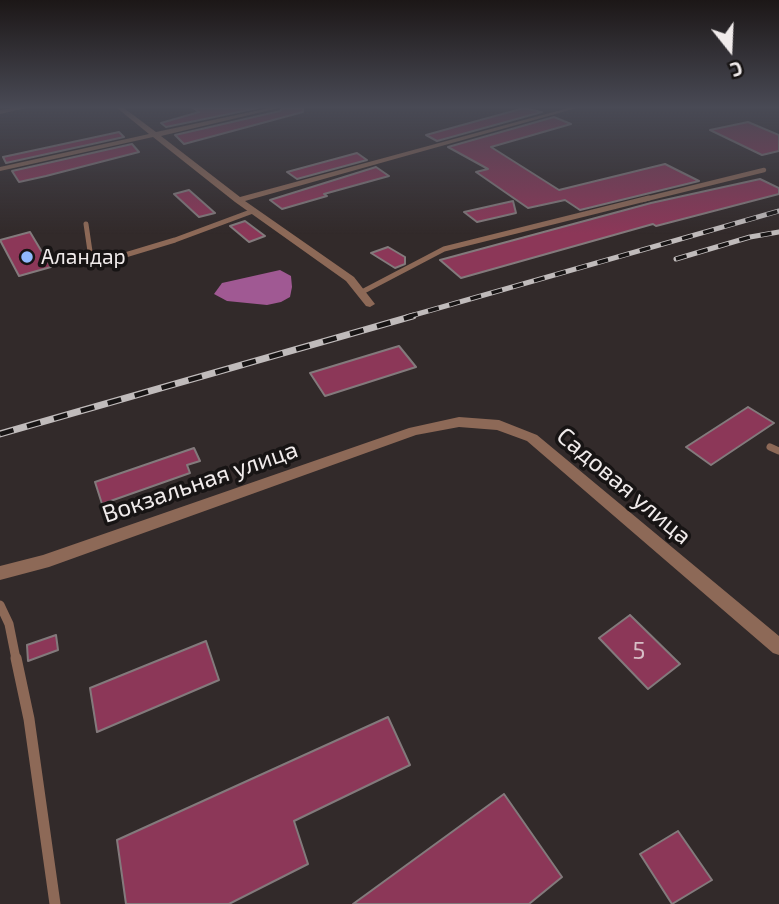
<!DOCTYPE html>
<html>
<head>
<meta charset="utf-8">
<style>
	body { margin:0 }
	#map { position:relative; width:779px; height:904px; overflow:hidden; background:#322a2a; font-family:"Exo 2",sans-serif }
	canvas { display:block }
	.north { position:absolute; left:695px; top:14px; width:70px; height:70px; -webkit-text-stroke:5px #171414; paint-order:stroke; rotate:162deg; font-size:19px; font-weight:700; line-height:28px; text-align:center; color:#f0ebeb }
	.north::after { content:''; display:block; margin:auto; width:24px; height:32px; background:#f0ebeb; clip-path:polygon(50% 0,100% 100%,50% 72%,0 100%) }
</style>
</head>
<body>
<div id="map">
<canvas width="779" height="904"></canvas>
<div class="north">С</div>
</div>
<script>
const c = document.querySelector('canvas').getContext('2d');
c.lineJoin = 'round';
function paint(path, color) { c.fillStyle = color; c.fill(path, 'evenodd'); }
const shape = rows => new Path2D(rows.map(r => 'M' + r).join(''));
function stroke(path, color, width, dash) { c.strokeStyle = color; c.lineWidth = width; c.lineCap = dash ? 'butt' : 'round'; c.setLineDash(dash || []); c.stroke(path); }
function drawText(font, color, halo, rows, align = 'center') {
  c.font = font + ' "Exo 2",sans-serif'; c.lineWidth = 7; c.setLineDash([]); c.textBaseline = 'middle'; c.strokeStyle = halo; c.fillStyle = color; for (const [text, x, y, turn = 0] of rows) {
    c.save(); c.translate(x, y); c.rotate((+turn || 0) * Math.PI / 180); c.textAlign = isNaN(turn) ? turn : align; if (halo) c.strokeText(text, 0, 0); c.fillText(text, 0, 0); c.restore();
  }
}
paint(shape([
	[280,270,291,276,292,287,290,297,281,302,267,305,227,301,214,294,222,283]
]), '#a05993');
const building = shape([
	[193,108,258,108,166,127,161,123,199,112,193,108],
	[282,108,303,108,303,112,184,144,175,135,280,111,282,108],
	[524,108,542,112,437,141,426,135,524,108],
	[554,117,571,124,491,147,559,190,665,164,699,181,580,210,565,200,528,208,476,172,488,169,448,147,554,117],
	[748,122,779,135,779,151,762,155,710,130,748,122],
	[119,132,124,137,6,163,3,157,119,132],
	[132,144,139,152,46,176,19,182,12,171,132,144],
	[357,153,367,160,297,179,287,172,357,153],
	[376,167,389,176,324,194,327,196,282,209,270,200,376,167],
	[760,179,779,188,779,194,656,226,653,224,461,278,440,260,651,203,760,179],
	[189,190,215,213,199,217,174,194,189,190],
	[513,201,516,213,477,222,464,212,513,201],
	[245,221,265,236,249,242,230,226,245,221],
	[30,232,51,267,19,276,0,240,30,232],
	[388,247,405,257,405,264,395,268,371,253,388,247],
	[399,346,416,367,325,396,310,373,399,346],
	[748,407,774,423,711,465,686,447,748,407],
	[194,448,200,461,187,465,190,473,102,504,95,482,194,448],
	[630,615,680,664,648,689,599,638,630,615],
	[56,635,58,650,28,661,27,645,56,635],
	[206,641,219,680,97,732,90,688,206,641],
	[388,717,410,765,294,821,308,864,229,904,126,904,117,840,388,717],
	[504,794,562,877,529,904,353,904,504,794],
	[678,831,712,880,672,904,640,854,678,831]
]);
paint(building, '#8c3758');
stroke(building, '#837a7c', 2);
stroke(shape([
	[642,200,764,170]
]), '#8d6957', 4.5);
stroke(shape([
	[86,224,92,265,175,240,253,211],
	[360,293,444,249,649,198]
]), '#8d6957', 5);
stroke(shape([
	[770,447,779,451]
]), '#8d6957', 7);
stroke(shape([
	[0,605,9,624,16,659]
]), '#8d6957', 9);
stroke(shape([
	[16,658,29,719,55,904]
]), '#8d6957', 11);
paint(shape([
	[14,108,27,108,0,114,0,110,14,108],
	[117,108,124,108,156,132,269,108,279,108,161,136,240,197,568,108,577,108,245,201,354,277,375,304,370,307,366,306,346,281,235,202,153,137,0,171,0,167,149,134,117,108]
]), '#8d6957');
paint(shape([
	[459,417,499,420,537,435,779,636,779,655,773,653,527,441,497,430,459,427,416,435,49,567,0,580,0,566,43,555,409,428,459,417]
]), '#8d6957');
const railFar1 = shape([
	[676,259,750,237,779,232],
	[407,317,779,211]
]);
const rail = shape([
	[0,434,413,316]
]);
stroke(railFar1, '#c0bbbb', 5);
stroke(rail, '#c0bbbb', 7);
stroke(railFar1, '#171414', 3.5, [11]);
stroke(rail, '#171414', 4.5, [14]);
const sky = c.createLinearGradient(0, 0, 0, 234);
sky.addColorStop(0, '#1c1717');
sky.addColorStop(0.46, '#494a55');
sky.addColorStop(1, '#494a5500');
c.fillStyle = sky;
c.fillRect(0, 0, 779, 234);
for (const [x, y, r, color] of [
	[27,257,7,"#90b8fd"]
]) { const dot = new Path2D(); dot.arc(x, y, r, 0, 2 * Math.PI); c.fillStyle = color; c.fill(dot); stroke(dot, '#171414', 2.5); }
drawText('21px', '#f0ebeb', '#171414', [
	["Аландар",41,257]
], 'left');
drawText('24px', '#f0ebeb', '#171414', [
	["Вокзальная улица",200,482,-19],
	["Садовая улица",624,486,40]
]);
drawText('24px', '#d7bec6', null, [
	["5",639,651]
]);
</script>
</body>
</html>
